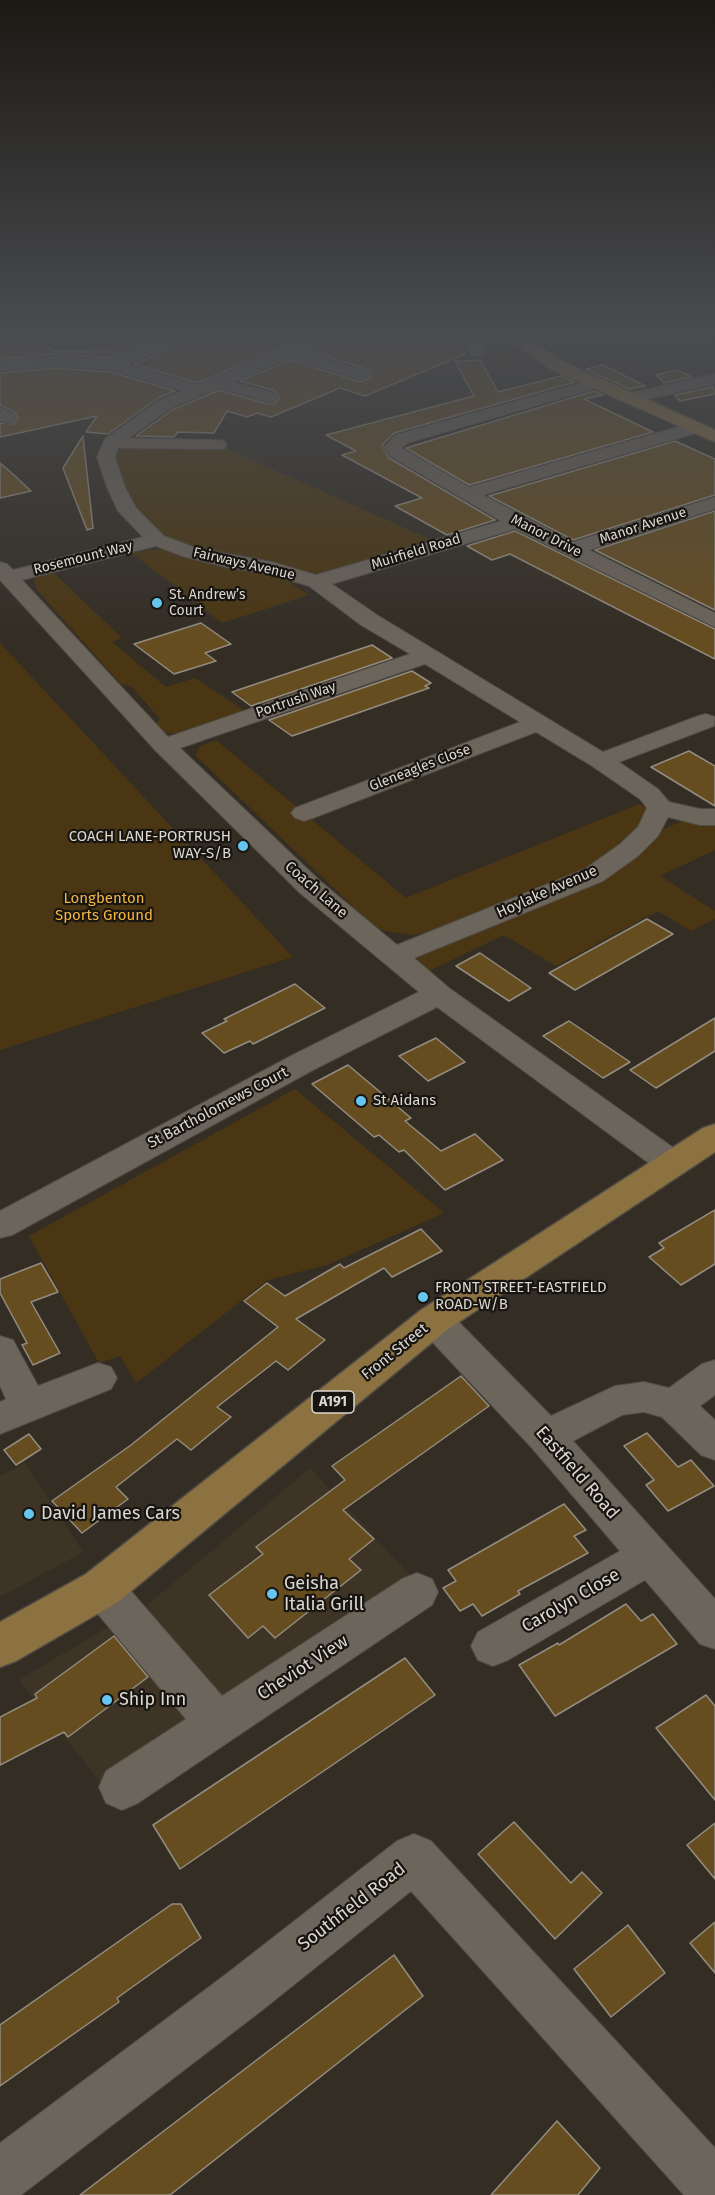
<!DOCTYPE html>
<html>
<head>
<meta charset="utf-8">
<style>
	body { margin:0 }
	canvas { display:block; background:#332d24 }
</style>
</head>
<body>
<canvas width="715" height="2195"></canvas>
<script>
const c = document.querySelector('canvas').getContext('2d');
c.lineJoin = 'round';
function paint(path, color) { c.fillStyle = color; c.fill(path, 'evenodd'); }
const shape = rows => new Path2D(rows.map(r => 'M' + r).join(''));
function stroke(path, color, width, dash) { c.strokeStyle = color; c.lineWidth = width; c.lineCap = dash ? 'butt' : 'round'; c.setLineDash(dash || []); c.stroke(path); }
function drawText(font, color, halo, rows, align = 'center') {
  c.font = font + ' "Fira Sans",sans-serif'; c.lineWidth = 4.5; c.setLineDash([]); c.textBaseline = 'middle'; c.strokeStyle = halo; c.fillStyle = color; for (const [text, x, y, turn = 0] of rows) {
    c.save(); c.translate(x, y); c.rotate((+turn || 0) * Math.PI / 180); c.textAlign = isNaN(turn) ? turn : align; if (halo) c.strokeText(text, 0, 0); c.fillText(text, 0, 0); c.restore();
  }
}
paint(shape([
	[578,334,715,334,715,341,624,362,602,351],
	[25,1463,83,1552,0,1597,0,1476],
	[310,1468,411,1576,220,1704,139,1612],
	[115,1623,196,1720,102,1784,19,1680]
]), '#3e3425');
paint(shape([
	[476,334,486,334,491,345,523,362,504,367,491,362,488,357,495,355,483,347],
	[111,443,218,445,441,544,316,582,157,540,128,511],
	[159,549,280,576,309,595,222,623,132,553],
	[54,573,122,638,112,642,166,687,195,678,245,711,187,734,166,733,156,724,160,719,131,686,121,684,37,590,34,580,37,576],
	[0,643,293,957,0,1050],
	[216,740,406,898,639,804,650,810,646,818,626,838,583,871,467,920,415,935,384,931,370,923,196,756,200,746],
	[682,821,715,824,715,850,660,876,715,911,715,919,691,931,658,911,556,966,504,935,425,973,417,961,420,951,653,840,664,829],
	[295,1089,444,1213,327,1265,268,1280,136,1383,120,1356,99,1363,29,1236]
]), '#4a3612');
const building = shape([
	[0,334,30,334,55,351,104,350,151,334,172,334,110,358,55,354,0,359,0,334],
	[200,334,310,334,282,348,197,383,134,364,196,339,200,334],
	[334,334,421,337,420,340,456,338,465,354,365,396,340,388,271,417,257,413,247,417,227,411,214,433,178,432,174,437,136,436,172,410,219,390,268,404,275,403,279,398,276,391,240,381,290,360,361,382,371,377,369,370,309,351,331,339,334,334],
	[480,360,498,392,561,376,575,382,394,433,382,445,389,458,495,520,447,535,395,506,422,498,342,455,356,451,326,435,474,396,455,361,480,360],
	[603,365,645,386,629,389,586,369,603,365],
	[55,368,111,372,175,391,158,398,108,434,86,432,97,416,0,437,0,423,13,424,18,418,14,412,0,405,0,373,55,368],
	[677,370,692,377,664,383,656,375,677,370],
	[713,387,715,394,680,401,675,395,713,387],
	[594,391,603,395,584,399,653,432,469,485,406,448,594,391],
	[83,436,93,528,87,530,63,468,83,436],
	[675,441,715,459,715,495,573,540,489,496,675,441],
	[0,463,14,475,31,491,0,498,0,463],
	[715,511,715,610,595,550,715,511],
	[515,531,715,629,715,659,510,554,492,560,467,546,515,531],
	[201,623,231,644,205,653,216,661,174,674,134,644,201,623],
	[372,645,392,658,251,706,232,692,372,645],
	[412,671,431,683,425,686,429,688,292,736,269,720,412,671],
	[689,751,715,766,715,806,651,767,689,751],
	[647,919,673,934,575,990,549,973,647,919],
	[480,953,531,988,509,1001,456,966,480,953],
	[295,984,325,1008,253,1044,250,1041,224,1053,202,1033,227,1021,224,1019,295,984],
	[715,1018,715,1051,656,1088,630,1070,715,1018],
	[569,1021,630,1062,603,1078,543,1036,569,1021],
	[436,1038,465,1062,428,1081,399,1056,436,1038],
	[348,1065,411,1118,405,1121,441,1151,475,1134,503,1160,445,1190,404,1150,399,1152,379,1135,374,1137,312,1084,348,1065],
	[715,1210,715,1264,681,1285,649,1257,664,1248,659,1243,715,1210],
	[421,1229,442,1251,392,1277,384,1268,296,1319,325,1340,288,1370,276,1361,217,1407,231,1417,191,1450,177,1439,116,1487,128,1499,82,1533,52,1501,131,1445,278,1327,244,1301,267,1283,285,1296,340,1264,344,1268,421,1229],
	[41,1263,58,1292,31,1302,60,1353,33,1365,22,1345,27,1343,0,1293,0,1279,41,1263],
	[461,1376,489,1406,343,1510,374,1539,349,1559,361,1570,275,1638,263,1626,248,1638,209,1595,263,1554,256,1547,345,1480,332,1466,461,1376],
	[647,1433,678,1467,691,1460,714,1486,668,1511,646,1485,654,1480,624,1446,647,1433],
	[29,1434,41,1449,16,1465,4,1450,29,1434],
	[564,1504,586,1530,574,1536,588,1553,518,1591,520,1594,482,1616,473,1604,460,1611,443,1588,456,1581,448,1570,564,1504],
	[626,1604,641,1621,653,1614,677,1644,555,1716,519,1665,558,1643,559,1645,626,1604],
	[114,1636,148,1677,68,1737,64,1732,0,1765,0,1717,37,1698,35,1694,114,1636],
	[405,1658,435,1695,180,1869,153,1825,405,1658],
	[706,1695,715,1706,715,1800,656,1728,706,1695],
	[514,1822,571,1883,582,1872,602,1893,555,1939,478,1854,514,1822],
	[715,1823,715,1879,687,1845,715,1823],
	[172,1904,181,1904,201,1938,117,1998,119,2002,0,2086,0,2025,172,1904],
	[715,1922,715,1973,690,1943,715,1922],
	[628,1925,665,1973,611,2017,574,1969,628,1925],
	[394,1955,423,1996,170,2195,80,2195,394,1955],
	[557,2121,600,2168,578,2195,491,2195,557,2121]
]);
paint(building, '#664d20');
stroke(building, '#938c81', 1.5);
const minor = shape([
	[177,334,198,334,195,337,127,364,197,385,283,350,314,334,332,334,330,337,303,352,368,372,370,375,362,380,290,358,233,382,275,393,277,397,275,401,269,402,219,388,171,408,129,438,218,440,224,441,227,445,224,449,118,448,115,457,125,487,136,508,164,536,196,548,272,562,316,575,501,521,390,456,384,447,395,435,588,381,600,381,602,384,600,387,407,443,402,448,469,487,688,424,694,423,700,424,703,428,700,432,483,495,573,542,715,497,715,509,589,550,715,613,715,627,515,529,332,584,377,615,603,752,698,716,706,714,715,717,714,726,619,762,658,789,669,802,700,809,715,809,715,825,700,825,668,817,658,836,638,856,603,881,414,958,449,988,685,1156,689,1164,685,1172,673,1176,661,1172,437,1007,313,1070,12,1235,0,1238,0,1211,291,1056,419,992,300,893,156,751,0,580,0,562,7,564,13,570,143,537,118,511,107,487,97,457,105,439,159,400,182,391,111,370,55,366,0,371,0,361,55,356,110,360,177,334],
	[156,546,182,556,226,567,269,574,309,586,361,625,410,654,168,737,22,580,156,546],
	[425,664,520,722,295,808,291,813,295,818,304,821,313,818,536,732,592,766,640,799,647,808,638,827,620,844,585,869,397,945,320,881,180,748,425,664],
	[463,334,477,334,485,353,483,356,471,356,463,334],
	[715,374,715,384,627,404,619,399,621,395,715,374],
	[0,407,13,414,16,418,13,422,7,423,0,421,0,407],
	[434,1306,447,1310,551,1416,615,1386,644,1382,669,1388,702,1364,715,1360,715,1395,700,1406,715,1420,715,1460,701,1455,662,1417,644,1412,622,1415,573,1441,715,1599,715,1649,700,1644,645,1580,508,1660,493,1666,478,1660,471,1646,478,1632,620,1551,532,1448,421,1330,416,1320,421,1310,434,1306],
	[0,1336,13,1340,38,1386,98,1363,111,1367,117,1378,111,1389,0,1434,0,1402,6,1399,0,1386,0,1336],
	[102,1569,117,1575,222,1696,402,1579,417,1573,432,1579,438,1592,432,1605,138,1803,122,1810,106,1803,99,1787,106,1771,186,1719,87,1601,81,1588,87,1575,102,1569],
	[414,1834,431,1841,715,2148,715,2195,684,2195,411,1891,261,2011,21,2195,0,2195,0,2143,225,1975,397,1841,414,1834]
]);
const major = shape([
	[509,334,525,334,530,340,562,361,715,430,715,442,550,369,518,346,509,334],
	[715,1124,715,1152,447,1330,118,1602,16,1661,0,1667,0,1622,86,1574,421,1310,703,1128,715,1124]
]);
stroke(minor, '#504b44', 2);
stroke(major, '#504b44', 3);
paint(minor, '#6c655b');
paint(major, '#8c7141');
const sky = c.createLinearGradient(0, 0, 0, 641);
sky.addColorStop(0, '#1c1914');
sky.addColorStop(0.52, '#4a4c50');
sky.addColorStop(1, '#4a4c5000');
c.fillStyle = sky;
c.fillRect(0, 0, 715, 641);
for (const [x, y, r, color] of [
	[157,603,6,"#65c5ee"],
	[243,846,6,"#65c5ee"],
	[361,1101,6,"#65c5ee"],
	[423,1297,6,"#65c5ee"],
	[29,1514,6,"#65c5ee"],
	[272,1594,6,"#65c5ee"],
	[107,1700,6,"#65c5ee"]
]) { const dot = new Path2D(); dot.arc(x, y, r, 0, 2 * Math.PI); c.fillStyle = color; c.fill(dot); stroke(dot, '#181511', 2); }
drawText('14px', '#dbd7d1', '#181511', [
	["Manor Avenue",643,526,-18],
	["Manor Drive",546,536,27],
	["Muirfield Road",416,552,-17],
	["Rosemount Way",83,558,-14],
	["Fairways Avenue",244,564,13],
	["Portrush Way",296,700,-19],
	["Gleneagles Close",420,768,-21]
]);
drawText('14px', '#dbd7d1', '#181511', [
	["St. Andrew’s",169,595],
	["Court",169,611]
], 'left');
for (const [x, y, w] of [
	[333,1402,42]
]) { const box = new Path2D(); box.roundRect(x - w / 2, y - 11, w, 22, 4.5); c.fillStyle = '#181511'; c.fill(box); stroke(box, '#dbd7d1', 1.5); }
drawText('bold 14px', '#dbd7d1', null, [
	["A191",333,1402]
]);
drawText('15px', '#dbd7d1', '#181511', [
	["COACH LANE-PORTRUSH",231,837,"right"],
	["WAY-S/B",231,854,"right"],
	["St Aidans",373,1101],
	["FRONT STREET-EASTFIELD",435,1288],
	["ROAD-W/B",435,1305]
], 'left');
drawText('15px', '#dbd7d1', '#181511', [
	["Coach Lane",316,890,41],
	["Hoylake Avenue",547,892,-24],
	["St Bartholomews Court",218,1108,-28],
	["Front Street",395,1352,-39]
]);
drawText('15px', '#f5b53f', '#181511', [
	["Longbenton",104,899],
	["Sports Ground",104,916]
]);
drawText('18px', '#dbd7d1', '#181511', [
	["Eastfield Road",577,1473,49],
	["Carolyn Close",571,1601,-30],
	["Cheviot View",303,1668,-33],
	["Southfield Road",352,1907,-38]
]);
drawText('18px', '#dbd7d1', '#181511', [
	["David James Cars",41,1514],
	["Geisha",284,1584],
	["Italia Grill",284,1605],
	["Ship Inn",119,1700]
], 'left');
</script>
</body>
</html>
